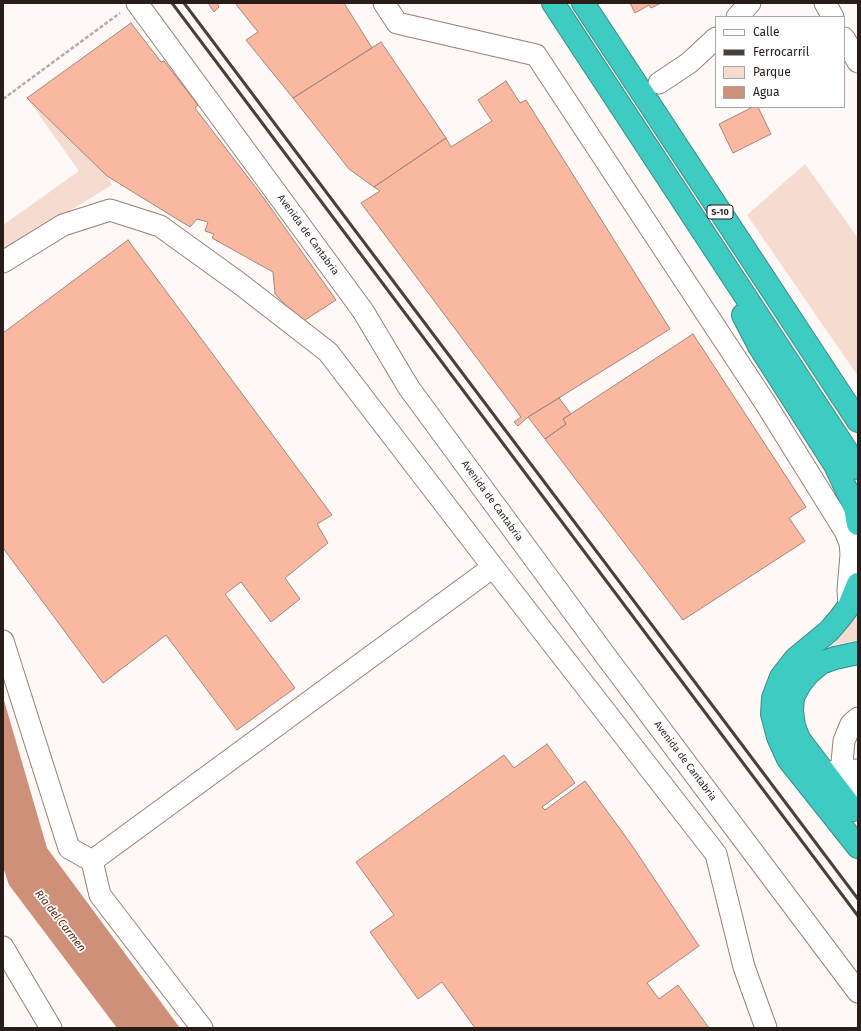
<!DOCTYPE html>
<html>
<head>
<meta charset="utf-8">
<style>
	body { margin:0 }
	#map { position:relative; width:861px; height:1031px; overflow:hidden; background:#fef8f6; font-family:"Fira Sans",sans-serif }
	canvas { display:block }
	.frame { position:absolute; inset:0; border:4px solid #281d19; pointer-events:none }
	.legend { position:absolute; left:715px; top:16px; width:130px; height:92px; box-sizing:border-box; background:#fff; border:1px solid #a9a5a3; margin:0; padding:5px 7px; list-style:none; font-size:12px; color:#281d19 }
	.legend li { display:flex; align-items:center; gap:8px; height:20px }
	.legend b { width:20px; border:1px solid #a9a5a3 }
</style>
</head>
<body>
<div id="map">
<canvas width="861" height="1031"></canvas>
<div class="frame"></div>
<ul class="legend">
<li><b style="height:5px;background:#fff"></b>Calle</li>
<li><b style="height:5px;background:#493f3b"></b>Ferrocarril</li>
<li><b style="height:11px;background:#f6dbd1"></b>Parque</li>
<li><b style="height:11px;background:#cf907a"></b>Agua</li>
</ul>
</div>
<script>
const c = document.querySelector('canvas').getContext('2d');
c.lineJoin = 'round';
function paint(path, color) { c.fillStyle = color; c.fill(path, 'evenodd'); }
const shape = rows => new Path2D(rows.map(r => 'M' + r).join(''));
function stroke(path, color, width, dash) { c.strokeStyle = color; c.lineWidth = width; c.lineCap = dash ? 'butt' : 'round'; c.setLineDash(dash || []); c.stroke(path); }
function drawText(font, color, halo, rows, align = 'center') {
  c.font = font + ' "Fira Sans",sans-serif'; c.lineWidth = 3.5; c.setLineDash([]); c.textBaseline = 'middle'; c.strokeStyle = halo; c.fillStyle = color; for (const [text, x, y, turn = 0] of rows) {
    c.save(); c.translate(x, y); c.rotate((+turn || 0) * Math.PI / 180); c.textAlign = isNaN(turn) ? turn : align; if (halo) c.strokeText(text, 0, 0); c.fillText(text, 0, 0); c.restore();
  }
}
paint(shape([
	[27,98,107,176,112,185,3,251,3,225,79,171],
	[805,164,858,238,858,376,747,215],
	[858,609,858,640,834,645,848,626]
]), '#f6dbd1');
paint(shape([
	[3,697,47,848,180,1028,117,1028,9,885,3,867]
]), '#cf907a');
const building = shape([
	[208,3,217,3,219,7,214,12,208,3],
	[235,3,344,3,372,48,293,98,246,40,258,32,235,3],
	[630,3,661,3,651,8,649,5,635,13,630,3],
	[131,23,161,62,164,61,198,105,195,108,263,197,336,300,302,322,275,294,273,272,212,238,214,234,205,231,208,222,197,219,190,227,107,176,27,98,131,23],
	[381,42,446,138,374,187,349,169,293,98,381,42],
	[506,81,520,103,526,100,670,329,528,417,518,426,514,422,521,417,361,203,380,191,374,187,446,138,451,147,492,121,478,100,506,81],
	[753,107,758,107,771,134,733,153,719,124,753,107],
	[128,240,332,515,317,524,328,543,285,578,300,599,271,622,241,582,225,594,295,688,237,730,166,635,103,683,3,548,3,333,128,240],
	[693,334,806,507,789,518,805,541,683,620,545,439,566,424,563,419,693,334],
	[559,398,571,414,563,419,566,424,545,439,528,417,559,398],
	[547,744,575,783,542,807,545,810,585,781,631,844,699,946,647,983,659,999,678,985,709,1028,475,1028,442,982,418,999,370,932,394,915,356,862,504,755,514,768,547,744]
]);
paint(building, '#fab8a1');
stroke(building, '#a2877d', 1);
const minor = shape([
	[137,3,363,311,409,388,608,659,858,992],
	[384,3,397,23,536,55,764,401,845,531,850,543,851,554,848,590,849,606],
	[825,3,833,17],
	[737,17,750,3],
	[844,38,858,62],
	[659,83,689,63,716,38],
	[3,262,63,225,110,210,160,226,239,283,328,352,493,567],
	[3,641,69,848,92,861],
	[809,768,824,772,858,770],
	[840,784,844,741,851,724,858,718],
	[853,810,854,787,858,775],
	[3,947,51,1028],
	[202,1028,100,895,92,861,493,567,716,854,744,967,766,1028]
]);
const highway = shape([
	[553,3,858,468],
	[583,3,858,421],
	[743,315,759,346,835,465,855,508,858,524],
	[858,584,849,606,840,618,829,631,795,659,781,677,773,698,772,714,778,737,788,759,858,847],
	[853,810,799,739,794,726,792,711,793,697,800,684,809,673,821,663,835,658,858,653]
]);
stroke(minor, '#9a7f75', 23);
stroke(highway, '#368e87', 24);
stroke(shape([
	[3,99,120,13]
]), '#b4acaa', 2.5, [4, 2]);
stroke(minor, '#fff', 21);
stroke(highway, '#3dcbc2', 22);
stroke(shape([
	[172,3,858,916],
	[184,3,858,899]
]), '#493f3b', 3);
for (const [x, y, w] of [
	[720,212,26]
]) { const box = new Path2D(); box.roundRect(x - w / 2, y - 7, w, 14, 3); c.fillStyle = '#fff'; c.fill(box); stroke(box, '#281d19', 1); }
drawText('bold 9px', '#281d19', null, [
	["S-10",720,212]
]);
drawText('10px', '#281d19', '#fff', [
	["Avenida de Cantabria",308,235,54],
	["Avenida de Cantabria",492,501,54],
	["Avenida de Cantabria",685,761,53]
]);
drawText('italic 11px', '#5b220b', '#fff', [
	["Ría del Carmen",60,921,52]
]);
</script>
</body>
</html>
